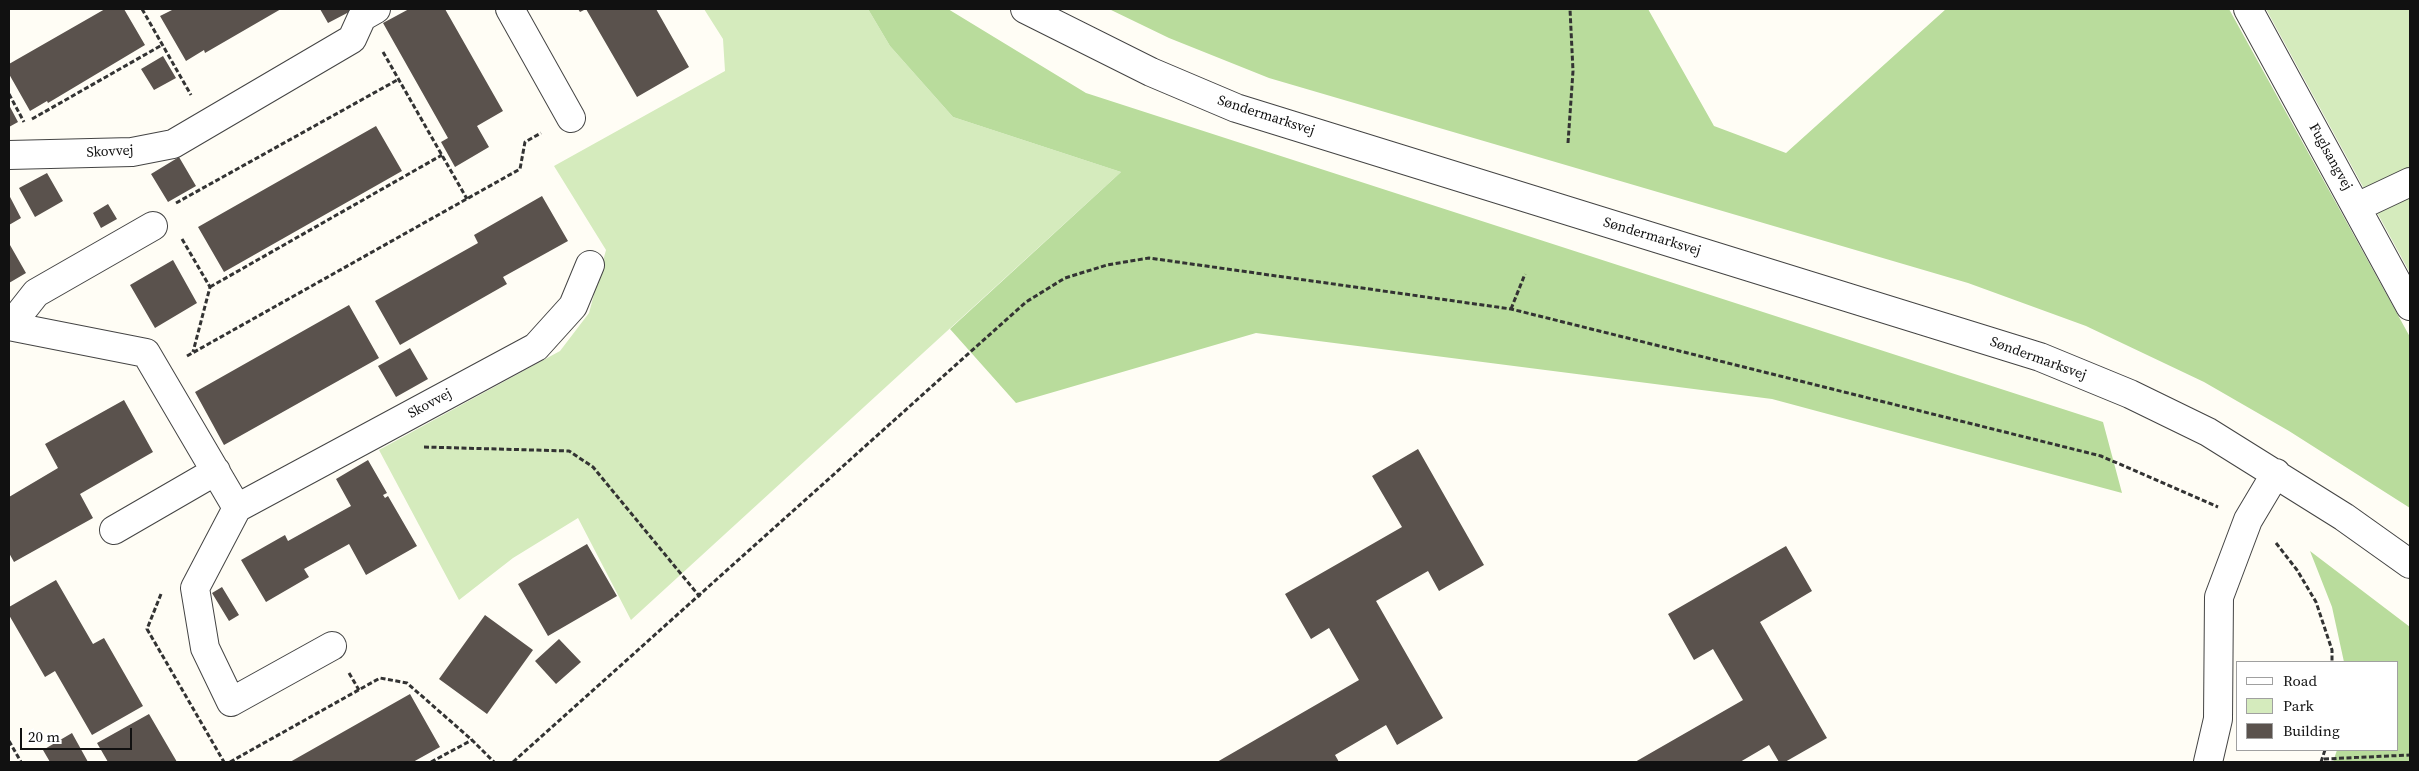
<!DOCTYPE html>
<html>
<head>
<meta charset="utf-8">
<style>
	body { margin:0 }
	#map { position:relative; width:2419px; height:771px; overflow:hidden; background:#fffdf5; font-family:"Source Serif 4",serif }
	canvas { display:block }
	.frame { position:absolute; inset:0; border:10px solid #111; pointer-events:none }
	.legend { position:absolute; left:2236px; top:661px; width:162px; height:90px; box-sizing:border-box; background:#fff; border:1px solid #a0a0a0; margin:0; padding:6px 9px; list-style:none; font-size:15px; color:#111 }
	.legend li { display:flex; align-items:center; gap:10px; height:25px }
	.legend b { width:25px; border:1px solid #a0a0a0 }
	.scale { position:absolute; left:20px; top:728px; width:112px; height:22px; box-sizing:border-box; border:2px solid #111; border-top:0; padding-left:6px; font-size:15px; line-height:18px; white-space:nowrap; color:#111; -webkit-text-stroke:4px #fff; paint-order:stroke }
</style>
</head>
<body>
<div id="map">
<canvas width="2419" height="771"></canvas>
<div class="frame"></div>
<ul class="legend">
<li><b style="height:6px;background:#fff"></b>Road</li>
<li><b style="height:14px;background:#d5ebbd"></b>Park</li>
<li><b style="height:14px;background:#5a524d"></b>Building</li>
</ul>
<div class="scale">20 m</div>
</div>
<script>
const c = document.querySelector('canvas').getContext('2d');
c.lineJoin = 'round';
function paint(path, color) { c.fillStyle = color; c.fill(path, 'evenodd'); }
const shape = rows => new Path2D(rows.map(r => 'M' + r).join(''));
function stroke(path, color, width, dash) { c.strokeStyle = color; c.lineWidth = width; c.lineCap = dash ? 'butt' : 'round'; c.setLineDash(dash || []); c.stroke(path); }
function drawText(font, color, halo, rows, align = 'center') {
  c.font = font + ' "Source Serif 4",serif'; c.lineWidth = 5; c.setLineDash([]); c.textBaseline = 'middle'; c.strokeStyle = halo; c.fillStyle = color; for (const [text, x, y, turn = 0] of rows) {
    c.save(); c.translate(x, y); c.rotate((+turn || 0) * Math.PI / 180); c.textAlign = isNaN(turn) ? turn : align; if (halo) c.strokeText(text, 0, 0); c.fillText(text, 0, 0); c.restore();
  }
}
paint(shape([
	[704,9,868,9,890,46,953,117,1121,172,631,620,578,518,513,558,459,600,379,450,560,351,589,313,606,250,554,166,725,71,723,39],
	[2266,9,2410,9,2410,273]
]), '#d5ebbd');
paint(shape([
	[868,9,948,9,1086,93,2103,422,2122,493,1772,399,1256,333,1016,403,950,329,1121,172,953,117,890,46],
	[1109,9,1648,9,1714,126,1786,153,1946,9,2229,9,2410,337,2410,508,2289,431,2204,382,2086,326,1968,283,1269,78,1169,38],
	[2310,551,2410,627,2410,762,2333,762,2337,750,2398,750,2398,662,2344,662,2332,607]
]), '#b9dc9c');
paint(shape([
	[105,9,124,9,145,45,48,103,47,101,30,111,9,74,9,64],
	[174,9,281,9,205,53,204,50,186,61,160,16],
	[320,9,350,9,351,11,328,23],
	[409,9,445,9,503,111,477,126,489,147,455,167,441,142,448,138,383,23],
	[578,9,656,9,689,67,637,97,586,9,580,12],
	[163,56,176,78,154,90,141,69],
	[9,105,18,122,9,127],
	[376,126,402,171,224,272,198,227],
	[179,157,196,186,168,202,151,174],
	[47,173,63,201,35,217,19,188],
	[9,195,21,218,9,225],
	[542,196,568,241,503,277,507,284,400,345,375,301,478,243,474,235],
	[108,204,117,219,101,228,93,213],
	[10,245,26,273,9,283,9,246],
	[173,260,197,303,155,328,130,285],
	[349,305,379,358,224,445,195,392],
	[410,348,428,379,396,397,378,366],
	[124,400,153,452,80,494,93,518,14,562,9,553,9,497,58,468,45,444],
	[1418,449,1484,565,1439,591,1428,571,1376,601,1443,718,1397,745,1386,725,1335,755,1339,762,1217,762,1359,680,1329,628,1311,639,1285,594,1402,527,1372,476],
	[368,460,387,493,383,495,385,498,388,496,417,546,366,575,349,544,304,569,309,577,266,602,241,560,285,535,288,541,351,506,336,479],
	[587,544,617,596,548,636,518,584],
	[1786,546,1812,591,1760,622,1827,738,1785,762,1779,762,1769,745,1740,762,1635,762,1743,700,1713,649,1694,660,1668,614],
	[56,580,93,644,104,638,143,706,92,735,55,671,45,677,9,615,9,607],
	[222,587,239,615,229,621,212,593],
	[485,615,533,650,487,714,439,679],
	[559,639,581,662,556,684,535,661],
	[410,694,440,747,413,762,290,762],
	[149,714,177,762,108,762,97,743],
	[72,733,88,762,50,762,43,750]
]), '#5a524d');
const minor = shape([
	[510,9,571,118],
	[1025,9,1151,72,1236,108,2040,357,2130,394,2208,432,2344,517,2410,564],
	[2248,9,2410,306],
	[9,155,132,152,173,144,352,39,362,17,376,9],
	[2357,207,2410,182],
	[9,326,146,353,237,508,195,588,205,648,231,702,332,646],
	[10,326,36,293,153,226],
	[237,508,536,347,573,306,590,265],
	[114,530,216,471],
	[2208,762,2218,719,2219,597,2248,520,2276,473]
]);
stroke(minor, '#444', 30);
stroke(shape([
	[142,9,191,95],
	[383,52,467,199],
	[9,94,24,122],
	[32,119,162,45],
	[1568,143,1573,71,1570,9],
	[176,203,399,79],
	[182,239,210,287,193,352],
	[210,287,442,155],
	[1511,309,1525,274],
	[187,356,520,169,525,142,541,133],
	[424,447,569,451,593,467,700,597],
	[2276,543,2297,570,2316,602,2332,650,2332,662],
	[161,594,147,629,224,762],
	[349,673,359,690],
	[9,741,21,762],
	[2324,759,2410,755],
	[230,762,380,678,407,683,472,740,494,762],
	[431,762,472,740],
	[513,762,1026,302,1065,278,1107,265,1149,258,1511,309,2101,456,2218,507],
	[2321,762,2325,750]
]), '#333', 3, [5, 2.5]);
stroke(minor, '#fff', 28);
drawText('14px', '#111', '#fff', [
	["Søndermarksvej",1266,116,18],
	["Skovvej",110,152,-3],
	["Fuglsangvej",2330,157,61],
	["Søndermarksvej",1652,237,17],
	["Søndermarksvej",2038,359,20],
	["Skovvej",430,404,-28]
]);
</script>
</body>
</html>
